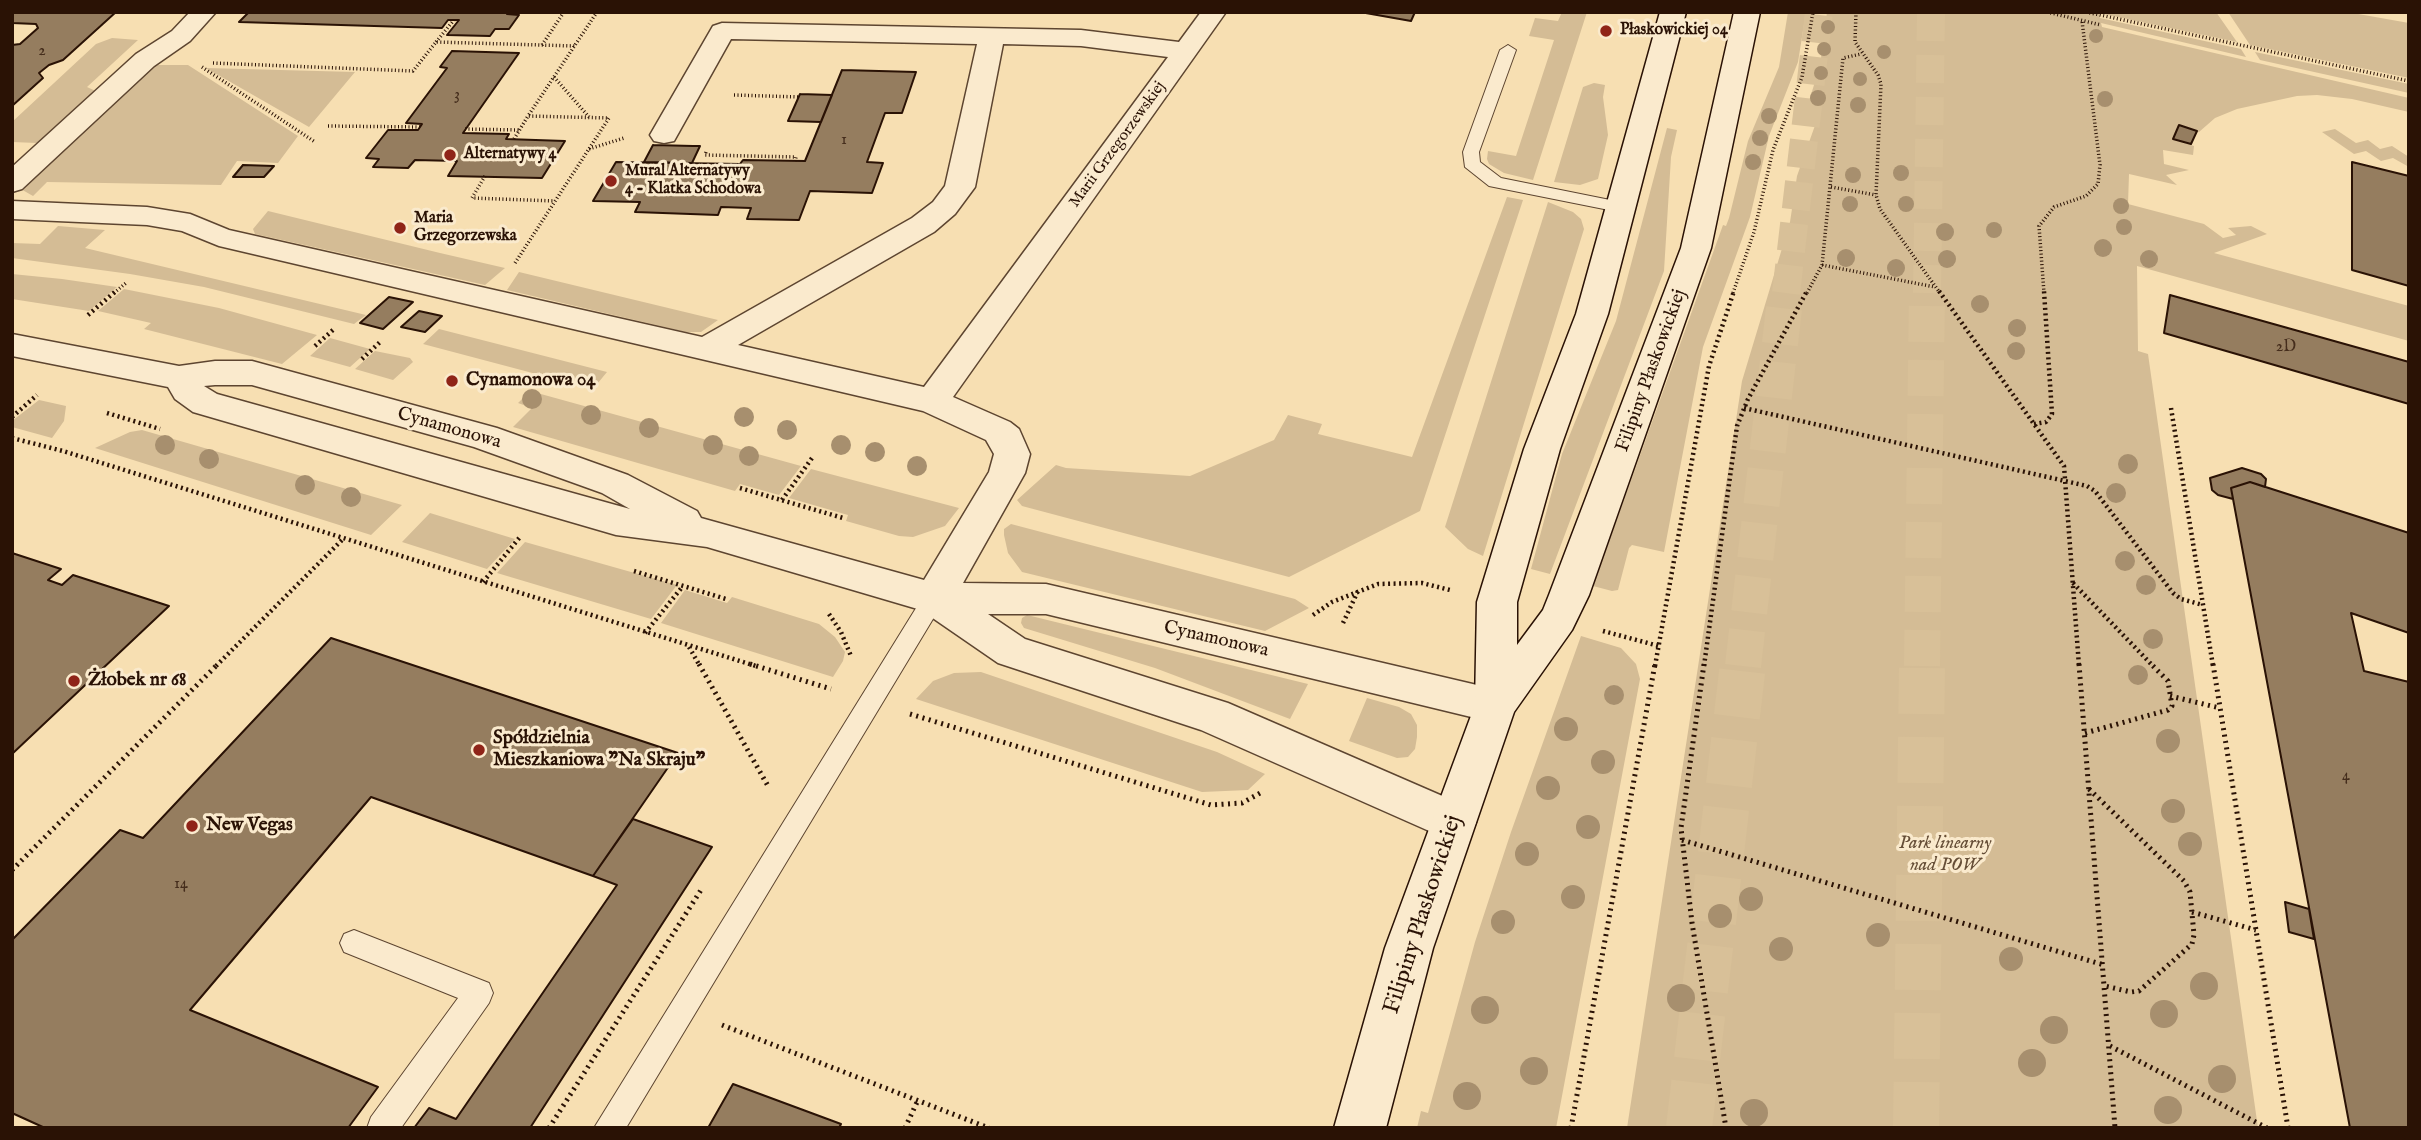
<!DOCTYPE html>
<html>
<head>
<meta charset="utf-8">
<style>
	body { margin:0 }
	#map { position:relative; width:2421px; height:1140px; overflow:hidden; background:#f7dfb2; font-family:"IM FELL English",serif }
	canvas { display:block }
	.frame { position:absolute; inset:0; border:14px solid #2a1205; pointer-events:none }
</style>
</head>
<body>
<div id="map">
<canvas width="2421" height="1140"></canvas>
<div class="frame"></div>
</div>
<script>
const c = document.querySelector('canvas').getContext('2d');
c.lineJoin = 'round';
function paint(path, color) { c.fillStyle = color; c.fill(path, 'evenodd'); }
const shape = rows => new Path2D(rows.map(r => 'M' + r).join(''));
function stroke(path, color, width, dash) { c.strokeStyle = color; c.lineWidth = width; c.lineCap = dash ? 'butt' : 'round'; c.setLineDash(dash || []); c.stroke(path); }
function drawText(font, color, halo, rows, align = 'center') {
  c.font = font + ' "IM FELL English",serif'; c.lineWidth = 6; c.setLineDash([]); c.textBaseline = 'middle'; c.strokeStyle = halo; c.fillStyle = color; for (const [text, x, y, turn = 0] of rows) {
    c.save(); c.translate(x, y); c.rotate((+turn || 0) * Math.PI / 180); c.textAlign = isNaN(turn) ? turn : align; if (halo) c.strokeText(text, 0, 0); c.fillText(text, 0, 0); c.restore();
  }
}
paint(shape([
	[1562,12,1587,12,1533,180,1504,173,1489,164,1487,159,1488,151,1516,156,1554,40,1529,36,1535,18,1558,21],
	[1788,12,1806,12,1798,62,1769,136,1750,217,1703,347,1664,552,1632,545,1629,548,1618,590,1612,591,1593,586,1723,225,1726,226,1729,218,1748,141,1779,67],
	[1827,12,2216,12,2237,42,2099,13,2100,18,2241,49,2246,57,2101,23,2102,27,2409,98,2409,112,2352,99,2317,95,2297,96,2237,109,2215,118,2199,132,2179,126,2174,139,2194,146,2193,155,2163,150,2164,164,2189,170,2166,175,2177,185,2129,174,2128,204,2204,224,2223,238,2236,235,2228,228,2251,226,2267,234,2214,253,2409,306,2409,341,2137,266,2138,351,2148,354,2258,1128,1627,1128,1742,381,1790,222,1797,176,1818,117,1808,104,1820,66],
	[2228,12,2347,12,2409,23,2409,78,2250,45],
	[112,38,138,40,87,87,100,93,52,138,37,143,12,142,12,122,96,44],
	[2255,52,2409,84,2409,93,2260,60],
	[158,65,188,65,298,136,278,163,237,161,221,185,47,182,33,196,19,188,150,67],
	[206,68,355,72,309,127],
	[1594,83,1605,85,1603,97,1608,135,1598,179,1580,185,1554,182,1583,87],
	[1667,128,1677,130,1671,157,1664,271,1550,574,1531,569,1562,454,1616,321],
	[2335,129,2356,143,2368,140,2380,149,2392,146,2409,157,2409,167,2393,158,2381,161,2366,151,2354,154,2322,132],
	[1507,197,1523,200,1420,511,1289,577,1022,506,1017,500,1056,465,1066,468,1190,476,1274,440,1288,415,1322,424,1318,434,1412,457],
	[1548,202,1573,212,1581,219,1584,229,1483,556,1468,549,1445,527],
	[268,211,440,253,505,268,485,285,255,234,253,229],
	[58,226,105,230,85,248,366,315,354,324,204,287,130,274,12,258,12,243,40,244],
	[519,272,718,320,701,332,686,332,507,290],
	[12,274,62,279,117,287,89,311,12,299],
	[124,289,219,308,317,335,282,364,144,329,151,323,98,311],
	[439,329,607,372,593,389,423,344],
	[330,338,370,349,350,367,310,356],
	[375,351,410,358,413,362,393,380,355,369],
	[530,391,801,466,779,495,740,484,735,491,513,427,532,408,518,403],
	[39,400,66,406,64,421,52,438,12,427,12,421],
	[142,430,402,505,371,535,95,448,130,432],
	[811,469,959,508,945,526,913,537,899,536,846,521,848,515,789,498],
	[430,513,515,539,487,569,402,542],
	[1011,524,1295,599,1309,608,1265,631,1022,572,1008,553,1004,535,1004,529],
	[525,542,677,585,651,619,497,573],
	[685,590,727,603,732,597,819,624,835,637,845,652,843,661,833,677,661,623],
	[1027,615,1308,684,1290,719,1155,668,1024,628,1021,623,1022,618],
	[1581,636,1621,648,1636,664,1640,679,1556,1128,1417,1128,1421,1111,1428,1113,1475,942,1511,832],
	[981,672,1217,752,1265,774,1248,790,1202,792,916,699,933,681,954,673],
	[1367,698,1399,707,1411,714,1417,725,1417,737,1415,749,1408,757,1397,758,1349,741]
]), '#d4bc95');
const building = shape([
	[12,12,116,12,63,60,49,65,39,73,43,78,12,106,12,45,20,44,38,28,36,24,12,23,12,12],
	[249,12,508,12,507,14,519,15,509,29,495,29,490,36,447,35,459,20,448,20,442,28,239,22,249,12],
	[1360,12,1415,12,1411,21,1360,12],
	[452,51,519,53,463,133,509,134,506,139,565,141,542,178,448,176,457,161,415,160,408,168,373,167,379,159,366,158,388,130,418,130,422,124,406,123,447,68,440,67,452,51],
	[842,70,916,72,902,113,885,113,867,162,883,163,872,193,810,191,799,220,747,219,751,208,721,207,718,215,635,212,640,202,593,201,616,162,740,164,743,160,805,161,842,70],
	[800,94,832,95,821,122,788,121,800,94],
	[2179,125,2197,131,2191,144,2173,139,2179,125],
	[653,145,693,146,700,146,692,163,644,162,653,145],
	[2352,162,2409,176,2409,286,2352,270,2352,162],
	[243,165,274,166,264,177,233,177,243,165],
	[2170,295,2409,362,2409,404,2164,333,2170,295],
	[389,297,413,302,383,329,360,323,389,297],
	[419,311,442,316,425,332,401,327,419,311],
	[2242,468,2261,474,2266,479,2265,487,2250,482,2231,488,2233,499,2218,495,2212,490,2210,478,2242,468],
	[2250,482,2409,533,2409,633,2351,613,2364,671,2409,682,2409,1128,2350,1128,2231,488,2250,482],
	[12,553,61,569,48,580,62,585,73,575,169,606,12,754,12,553],
	[331,638,678,753,593,876,371,797,190,1010,378,1087,348,1128,45,1128,12,1113,12,940,120,830,143,838,331,638],
	[633,819,712,847,530,1128,414,1128,429,1108,456,1119,617,885,593,876,633,819],
	[2285,902,2309,909,2314,939,2289,932,2285,902],
	[733,1084,841,1124,839,1128,708,1128,733,1084]
]);
paint(building, '#957d5f');
stroke(building, '#2a1205', 2);
stroke(shape([
	[1786,293,1819,12],
	[1927,293,1931,12]
]), '#d8c098', 28, [28, 14]);
stroke(shape([
	[1743,666,1786,291],
	[1922,666,1927,291]
]), '#d8c098', 36, [36, 18]);
stroke(shape([
	[1689,1128,1743,664],
	[1916,1128,1922,664]
]), '#d8c098', 46, [46, 23]);
const service = shape([
	[1508,45,1516,50,1479,152,1480,162,1501,178,1625,203,1628,207,1625,211,1619,212,1489,186,1465,167,1463,152,1500,50,1508,45],
	[934,589,942,592,946,598,942,604,626,1128,594,1128,926,592,934,589],
	[354,930,489,983,493,993,489,1003,401,1128,367,1128,371,1117,458,998,344,952,340,943,344,934,354,930]
]);
const minor = shape([
	[190,12,216,12,190,41,154,66,22,189,12,192,12,167,136,54,172,31,190,12],
	[1201,12,1226,12,953,397,1010,422,1019,429,1030,454,1025,473,963,583,1046,584,1511,693,1517,705,1511,717,1496,723,1046,614,988,614,1025,639,1228,703,1470,808,1476,822,1470,836,1454,842,1201,730,998,663,921,610,707,547,616,535,193,412,175,399,168,387,12,356,12,334,179,366,215,361,252,361,497,428,628,475,697,511,701,518,924,580,989,472,994,454,986,440,923,411,219,246,182,231,147,225,12,219,12,201,147,207,190,214,229,230,702,337,912,218,933,202,945,186,977,44,731,39,674,141,664,143,654,141,650,135,713,26,722,23,1081,30,1179,42,1201,12],
	[1003,44,1081,46,1168,57,924,387,738,345,934,232,955,214,975,187,1003,44],
	[215,385,252,385,474,447,602,493,630,509,217,394,204,386,215,385]
]);
const secondary = shape([
	[1660,12,1686,12,1608,314,1560,449,1517,602,1517,645,1543,610,1549,595,1681,248,1734,12,1760,12,1711,248,1589,595,1572,630,1514,712,1433,948,1386,1128,1334,1128,1385,948,1475,705,1477,602,1524,449,1576,314,1660,12]
]);
stroke(service, '#5d4530', 2);
stroke(minor, '#5d4530', 3);
stroke(secondary, '#2a1205', 3);
stroke(shape([
	[1856,12,1855,42,1878,75,1881,84,1876,195,1880,209,1940,293],
	[2047,12,2101,25],
	[2086,12,2409,81],
	[436,42,454,20],
	[542,45,564,12],
	[213,63,413,71,436,42,575,46],
	[202,67,315,142],
	[554,77,589,117],
	[734,95,799,97],
	[328,126,420,127],
	[465,129,519,130],
	[514,139,528,116],
	[589,149,624,138],
	[706,152,705,155,796,157,795,161],
	[485,176,472,198,555,201],
	[1831,187,1876,195],
	[515,263,609,118,528,116,597,12],
	[1822,265,1935,287],
	[114,293,126,283],
	[1733,293,1754,232,1773,150,1802,77,1813,12],
	[1807,293,1822,265,1843,58,1861,54],
	[2044,293,2039,226,2054,207,2086,196,2098,184,2100,165,2082,21]
]), '#2a1205', 3.5, [1, 2.5]);
stroke(shape([
	[1939,291,2064,466,2079,666],
	[88,315,116,291],
	[315,346,333,330],
	[362,359,380,342],
	[1744,408,2087,486,2095,491,2173,593,2181,599,2203,605],
	[2171,408,2213,666],
	[107,413,160,429],
	[12,417,37,395],
	[2034,424,2046,422,2052,414,2044,291],
	[12,438,63,451,756,666],
	[740,488,843,518],
	[782,500,812,458],
	[634,571,726,599],
	[483,582,520,537],
	[2073,583,2153,666],
	[829,614,841,632,851,656],
	[1313,615,1332,602,1378,584,1422,583,1450,590],
	[1343,623,1358,591],
	[1603,631,1659,646],
	[645,633,683,586],
	[689,647,700,666],
	[216,666,344,538],
	[1655,666,1709,366,1734,291],
	[1704,666,1737,426,1748,399,1807,291]
]), '#2a1205', 4.5, [2, 3.5]);
stroke(shape([
	[699,664,768,786],
	[750,664,831,689],
	[1704,664,1681,828,1692,923,1726,1128],
	[2079,664,2115,1128],
	[2213,664,2288,1128],
	[2170,696,2220,708],
	[910,714,1211,805,1242,803,1262,792],
	[2085,733,2168,710,2172,706,2168,681,2151,664],
	[2089,789,2184,881,2190,892,2194,935,2192,944,2139,991,2131,992,2105,986],
	[1682,840,2104,965],
	[12,870,218,664],
	[2192,912,2256,930],
	[722,1025,989,1128],
	[2110,1046,2267,1128],
	[549,1128,701,890],
	[905,1128,918,1100],
	[1571,1128,1655,664]
]), '#2a1205', 5, [2, 4.5]);
paint(service, '#faeacd');
paint(minor, '#faeacd');
paint(secondary, '#faeacd');
c.fillStyle = '#a78f6e';
for (const [x, y, r] of [
	[1828,27,7],
	[2096,36,7],
	[1824,49,7],
	[1884,52,7],
	[1821,73,7],
	[1860,79,7],
	[1818,98,8],
	[2105,99,8],
	[1858,105,8],
	[1769,116,8],
	[1760,138,8],
	[1753,162,8],
	[1901,173,8],
	[1853,175,8],
	[1850,204,8],
	[1906,204,8],
	[2121,206,8],
	[2124,227,8],
	[1994,230,8],
	[1945,232,9],
	[2103,248,9],
	[1846,258,9],
	[1947,259,9],
	[2149,259,9],
	[1896,268,9],
	[1980,304,9],
	[2017,328,9],
	[2016,351,9],
	[532,399,10],
	[591,415,10],
	[744,417,10],
	[649,428,10],
	[787,430,10],
	[165,445,10],
	[713,445,10],
	[841,445,10],
	[875,452,10],
	[749,456,10],
	[209,459,10],
	[2128,464,10],
	[917,466,10],
	[305,485,10],
	[2116,493,10],
	[351,497,10],
	[2125,561,10],
	[2146,585,10],
	[2153,639,10],
	[2138,675,10],
	[1614,695,10],
	[1566,729,12],
	[2168,741,12],
	[1603,762,12],
	[1548,788,12],
	[2173,811,12],
	[1588,827,12],
	[2190,844,12],
	[1527,854,12],
	[1573,897,12],
	[1751,899,12],
	[1720,916,12],
	[1503,922,12],
	[1878,935,12],
	[1781,949,12],
	[2011,959,12],
	[2204,986,14],
	[1681,998,14],
	[1485,1010,14],
	[2164,1014,14],
	[2054,1030,14],
	[2032,1063,14],
	[1534,1071,14],
	[2222,1079,14],
	[1467,1096,14],
	[2168,1110,14],
	[1754,1113,14]
]) { c.beginPath(); c.arc(x, y, r, 0, 2 * Math.PI); c.fill(); }
for (const [x, y, r, color] of [
	[1606,31,7,"#8f2418"],
	[450,155,7,"#8f2418"],
	[611,181,7,"#8f2418"],
	[400,228,7,"#8f2418"],
	[452,381,7,"#8f2418"],
	[74,681,7,"#8f2418"],
	[479,750,7,"#8f2418"],
	[192,826,7,"#8f2418"]
]) { const dot = new Path2D(); dot.arc(x, y, r, 0, 2 * Math.PI); c.fillStyle = color; c.fill(dot); stroke(dot, '#faeacd', 2.5); }
drawText('bold 16px', '#2a1205', '#faeacd', [
	["Płaskowickiej 04",1620,31],
	["Alternatywy 4",464,155],
	["Mural Alternatywy",625,172],
	["4 - Klatka Schodowa",625,190],
	["Maria",414,219],
	["Grzegorzewska",414,237]
], 'left');
drawText('16px', '#452d1c', null, [
	["2",42,52],
	["3",457,96],
	["1",844,141],
	["2D",2286,348],
	["4",2346,777],
	["14",181,885]
]);
drawText('16px', '#2a1205', '#faeacd', [
	["Marii Grzegorzewskiej",1118,145,-54]
]);
drawText('19px', '#2a1205', '#faeacd', [
	["Filipiny Płaskowickiej",1652,371,-70],
	["Cynamonowa",449,429,16],
	["Cynamonowa",1216,640,13]
]);
drawText('bold 19px', '#2a1205', '#faeacd', [
	["Cynamonowa 04",466,381],
	["Żłobek nr 68",88,681],
	["Spółdzielnia",493,739],
	["Mieszkaniowa \"Na Skraju\"",493,761],
	["New Vegas",206,826]
], 'left');
drawText('italic 19px', '#664e37', '#faeacd', [
	["Park linearny",1945,844],
	["nad POW",1945,866]
]);
drawText('23px', '#2a1205', '#faeacd', [
	["Filipiny Płaskowickiej",1424,915,-72]
]);
</script>
</body>
</html>
